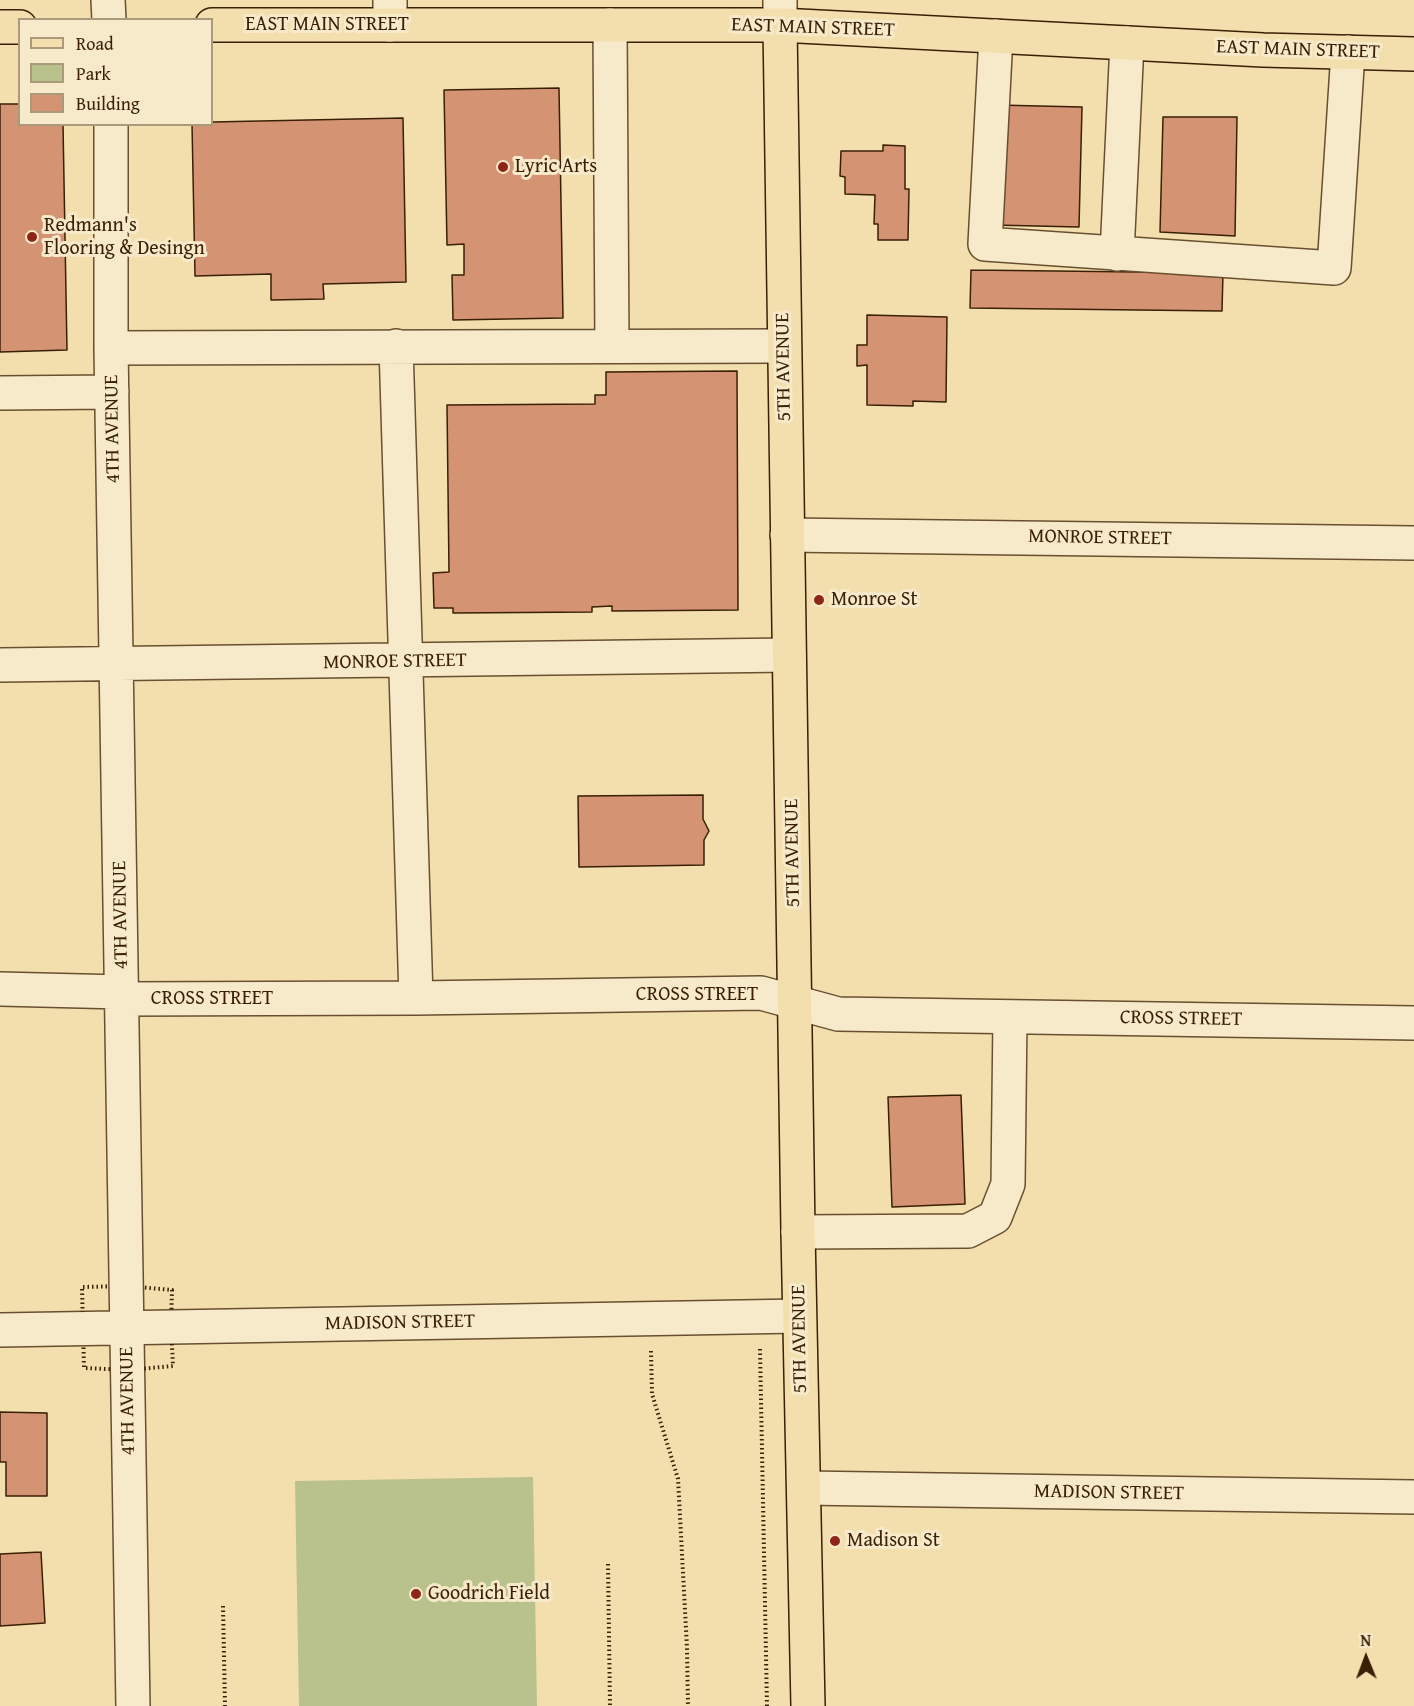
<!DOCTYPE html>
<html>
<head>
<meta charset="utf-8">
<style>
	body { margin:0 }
	#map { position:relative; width:1414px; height:1706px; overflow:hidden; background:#f3dfae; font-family:"Gentium Book Plus",serif }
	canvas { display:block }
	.legend { position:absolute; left:18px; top:18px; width:195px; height:108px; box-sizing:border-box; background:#f7eaca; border:2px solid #ab997b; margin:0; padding:8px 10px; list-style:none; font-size:18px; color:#3a1f05 }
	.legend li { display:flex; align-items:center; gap:12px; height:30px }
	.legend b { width:30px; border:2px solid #ab997b }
	.north { position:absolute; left:1336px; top:1628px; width:60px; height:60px; -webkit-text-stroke:4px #f7eaca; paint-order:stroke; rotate:359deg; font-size:16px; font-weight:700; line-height:24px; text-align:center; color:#3a1f05 }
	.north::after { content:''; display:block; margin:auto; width:21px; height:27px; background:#3a1f05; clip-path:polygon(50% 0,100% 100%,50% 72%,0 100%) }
</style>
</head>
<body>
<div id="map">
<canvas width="1414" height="1706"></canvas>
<ul class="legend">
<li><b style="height:8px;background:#f3dfae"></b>Road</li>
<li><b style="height:16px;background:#b9c28c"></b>Park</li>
<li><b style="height:16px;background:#d49373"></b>Building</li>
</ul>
<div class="north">N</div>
</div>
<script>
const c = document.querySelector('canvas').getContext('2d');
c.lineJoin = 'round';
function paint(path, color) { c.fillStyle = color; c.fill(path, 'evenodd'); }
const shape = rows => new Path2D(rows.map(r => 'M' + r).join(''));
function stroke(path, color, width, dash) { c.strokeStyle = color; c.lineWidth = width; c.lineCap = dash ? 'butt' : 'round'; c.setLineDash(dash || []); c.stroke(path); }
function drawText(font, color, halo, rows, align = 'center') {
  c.font = font + ' "Gentium Book Plus",serif'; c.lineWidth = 6; c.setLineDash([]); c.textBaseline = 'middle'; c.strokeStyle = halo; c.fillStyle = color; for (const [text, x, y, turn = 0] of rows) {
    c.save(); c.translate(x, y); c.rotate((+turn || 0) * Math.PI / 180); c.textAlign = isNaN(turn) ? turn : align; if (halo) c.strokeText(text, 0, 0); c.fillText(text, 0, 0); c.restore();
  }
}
paint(shape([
	[533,1477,537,1706,299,1706,295,1481]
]), '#b9c28c');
const building = shape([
	[559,88,563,318,453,320,452,275,464,275,464,244,447,245,444,90,559,88],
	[0,104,20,104,20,124,63,124,67,350,0,352,0,104],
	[997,105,1082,107,1079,227,993,225,997,105],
	[1163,117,1237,117,1235,236,1160,232,1163,117],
	[403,118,406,282,323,284,324,299,271,300,271,274,195,276,192,124,212,124,212,122,403,118],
	[883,145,905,146,905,189,909,189,908,240,878,240,878,224,874,224,875,195,845,194,845,177,840,176,841,151,883,151,883,145],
	[971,270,1223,273,1222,311,970,308,971,270],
	[867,315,947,317,946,402,913,401,913,406,867,405,867,365,857,366,857,345,867,345,867,315],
	[737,371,738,610,612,611,612,606,592,607,592,612,453,613,453,608,434,608,433,573,449,572,447,405,595,404,595,395,606,395,606,372,737,371],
	[703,795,703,819,709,831,704,840,704,865,579,867,578,796,703,795],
	[961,1095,965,1204,892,1207,888,1097,961,1095],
	[0,1412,47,1413,47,1496,6,1496,6,1462,0,1462,0,1412],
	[41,1552,45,1623,0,1626,0,1554,41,1552]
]);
paint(building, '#d49373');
stroke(building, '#3a1f05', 1.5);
const minor = shape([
	[108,0,109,20],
	[390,25,390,0],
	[610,25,612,346],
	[780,25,780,0],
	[996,36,985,244,1334,268,1348,52],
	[111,124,111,348,133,1706],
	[1117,254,1127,43],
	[396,346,416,998],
	[111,348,783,346],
	[0,393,112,392],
	[787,535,1414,543],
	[0,665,789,655],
	[0,989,122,992],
	[122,999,416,998,761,993,838,1014,1414,1023],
	[798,1232,968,1231,995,1217,1008,1184,1010,1017],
	[0,1330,799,1316],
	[804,1488,1414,1497]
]);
const major = shape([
	[212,25,780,25,1263,50,1414,54],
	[780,25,798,1232,808,1706],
	[0,27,20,27]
]);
stroke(minor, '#684f2f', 36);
stroke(major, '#3a1f05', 36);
stroke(shape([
	[127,1286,172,1290,171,1326,173,1366,128,1370,84,1368,82,1287,127,1286],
	[760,1349,767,1706],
	[651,1351,652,1394,678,1479,687,1648,688,1706],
	[608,1564,610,1706],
	[223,1606,225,1706]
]), '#3a1f05', 4, [1.5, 3]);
stroke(minor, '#f7eaca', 33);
stroke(major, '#f3dfae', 33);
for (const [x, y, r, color] of [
	[503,167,6,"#8f2418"],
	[32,237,6,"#8f2418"],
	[819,600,6,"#8f2418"],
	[835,1541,6,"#8f2418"],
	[416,1594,6,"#8f2418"]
]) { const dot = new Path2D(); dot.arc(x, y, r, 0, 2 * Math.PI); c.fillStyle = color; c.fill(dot); stroke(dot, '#f7eaca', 2); }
drawText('20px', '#3a1f05', '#f7eaca', [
	["EAST MAIN STREET",327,25],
	["EAST MAIN STREET",813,28,2],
	["EAST MAIN STREET",1298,50,2],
	["5TH AVENUE",784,367,-91],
	["4TH AVENUE",113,429,-91],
	["MONROE STREET",1100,538,1],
	["MONROE STREET",395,662,-1],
	["5TH AVENUE",793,853,-91],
	["4TH AVENUE",121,915,-91],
	["CROSS STREET",697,995],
	["CROSS STREET",212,999],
	["CROSS STREET",1181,1019,1],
	["MADISON STREET",400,1323,-1],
	["5TH AVENUE",800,1339,-91],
	["4TH AVENUE",128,1401,-91],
	["MADISON STREET",1109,1493,1]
]);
drawText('20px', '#3a1f05', '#f7eaca', [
	["Lyric Arts",515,167],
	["Redmann's",44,226],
	["Flooring & Desingn",44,249],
	["Monroe St",831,600],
	["Madison St",847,1541],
	["Goodrich Field",428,1594]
], 'left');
</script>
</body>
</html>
